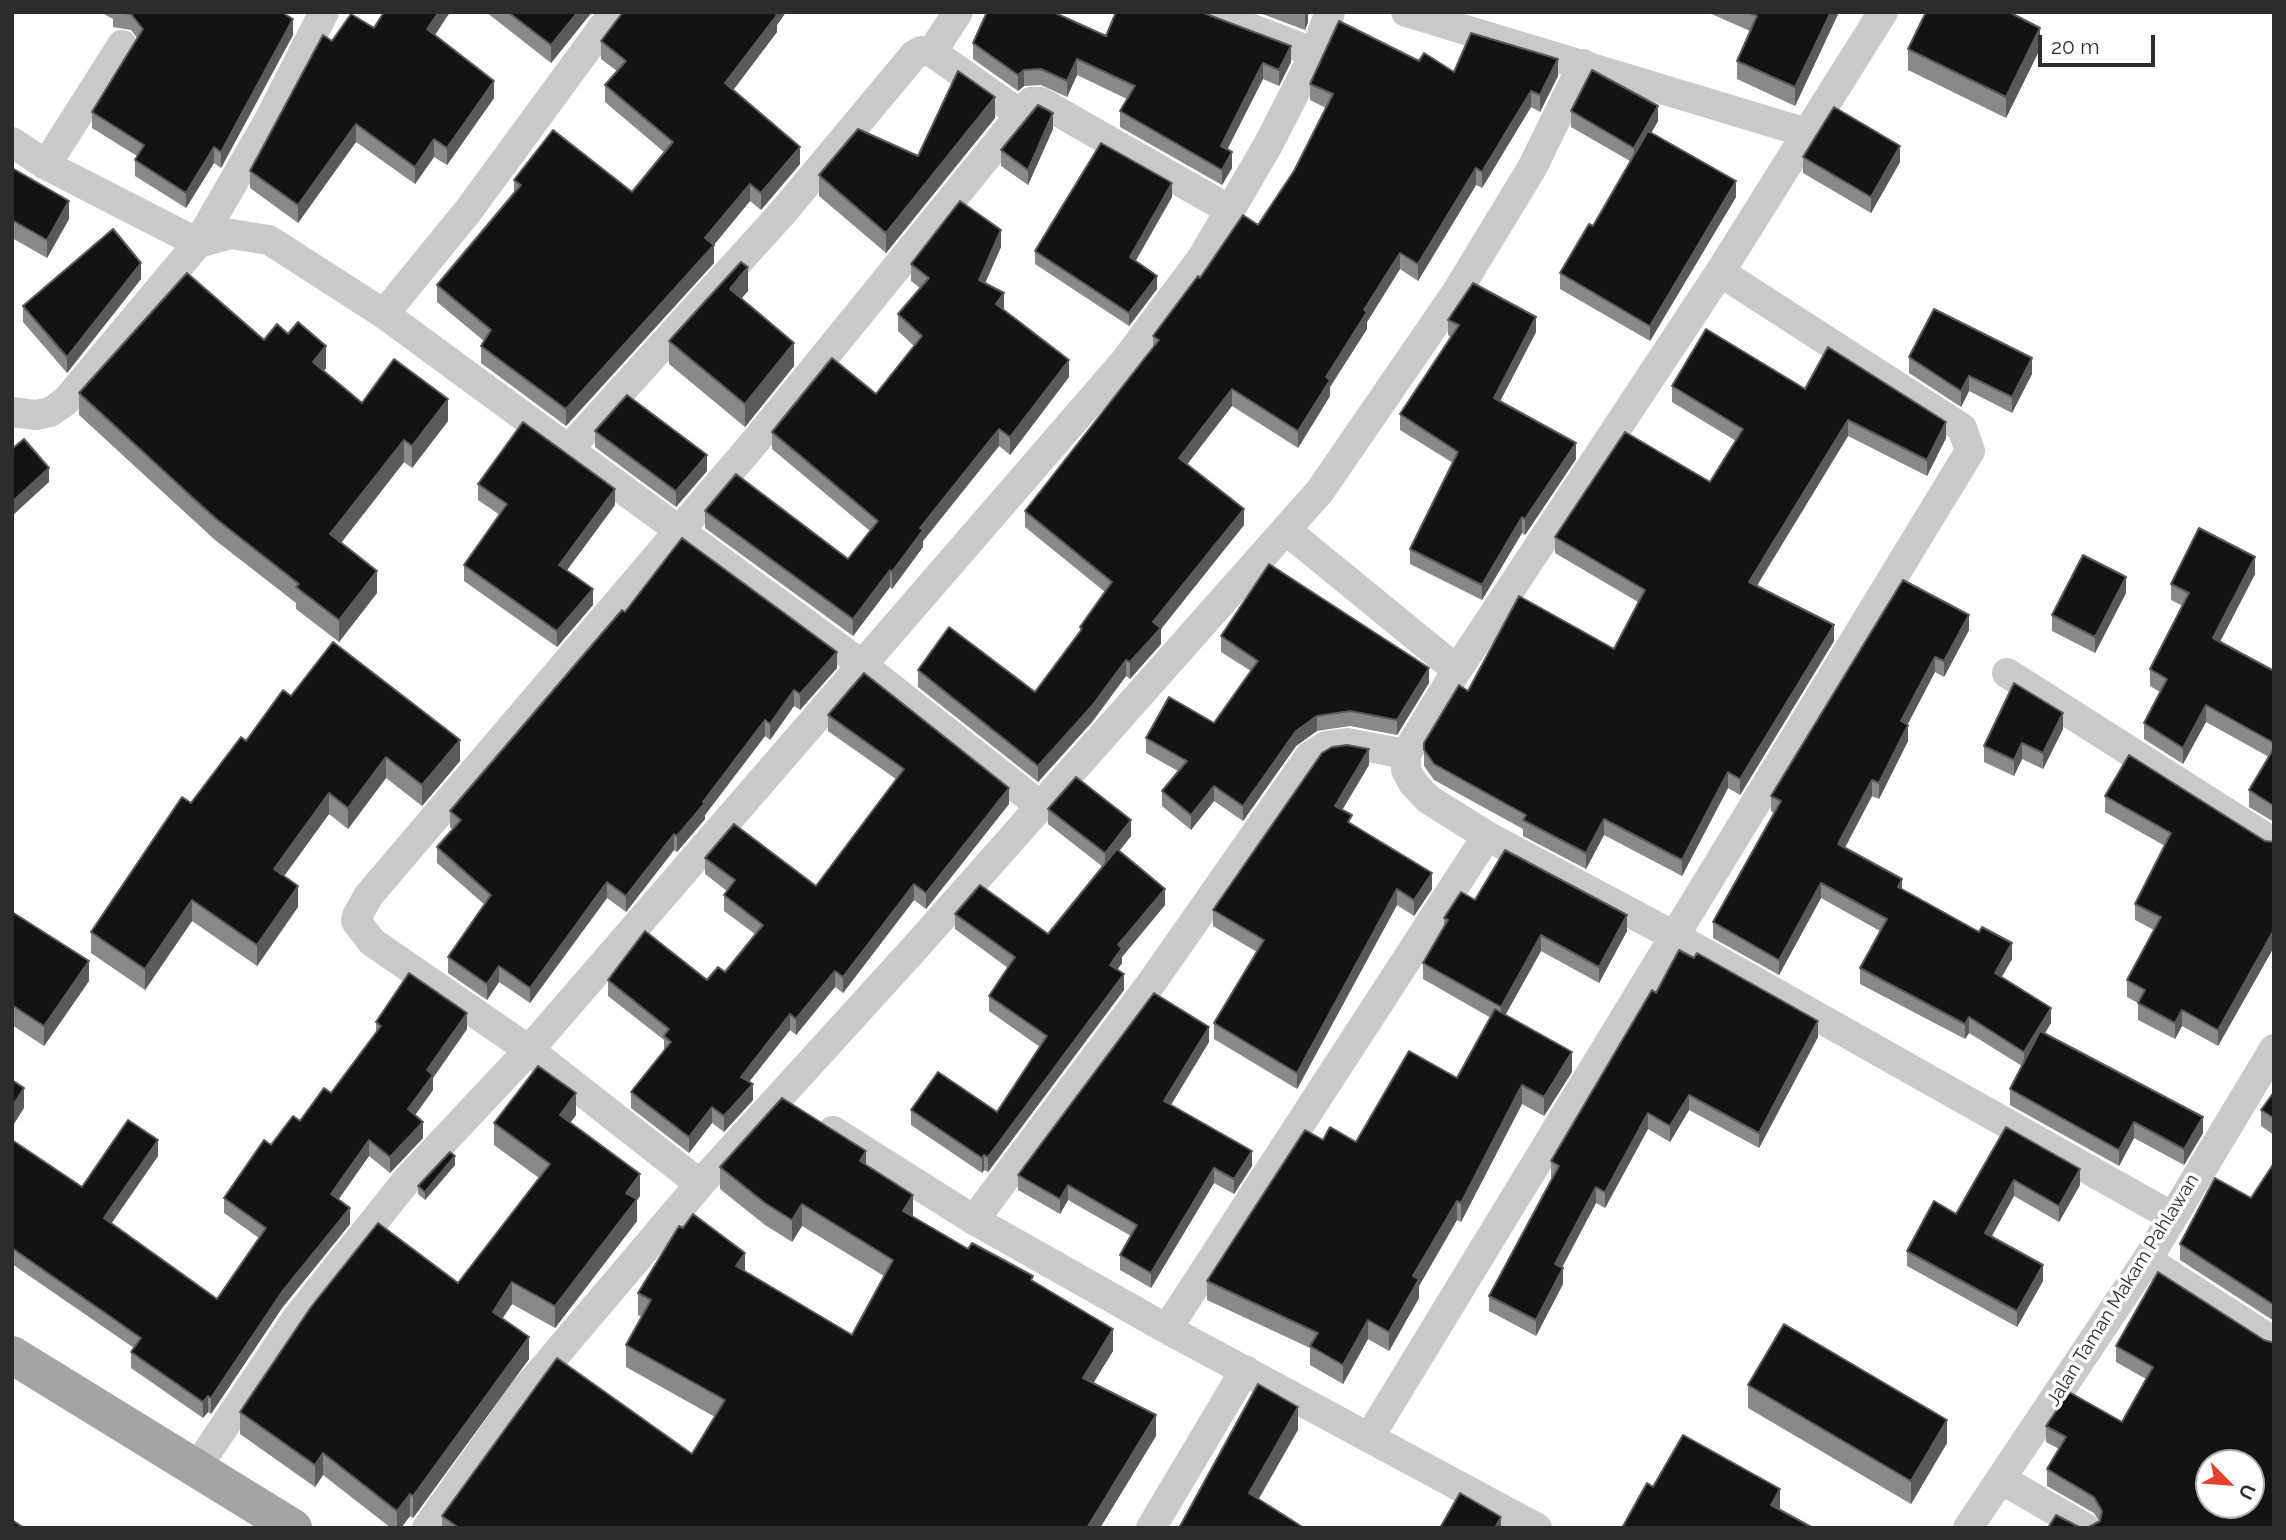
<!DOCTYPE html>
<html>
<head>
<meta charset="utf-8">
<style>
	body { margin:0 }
	#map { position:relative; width:2286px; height:1540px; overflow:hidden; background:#fff; font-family:Raleway,sans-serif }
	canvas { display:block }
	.frame { position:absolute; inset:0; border:14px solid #2c2c2c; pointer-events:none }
	.north { position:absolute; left:2195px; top:1449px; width:70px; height:70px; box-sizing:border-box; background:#fff; border:2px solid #ababab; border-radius:50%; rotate:115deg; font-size:19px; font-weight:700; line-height:28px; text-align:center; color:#2c2c2c }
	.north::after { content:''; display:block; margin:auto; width:24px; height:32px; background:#e6412b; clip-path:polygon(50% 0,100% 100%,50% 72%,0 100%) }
	.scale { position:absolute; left:2038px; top:35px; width:117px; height:32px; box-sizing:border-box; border:4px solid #2c2c2c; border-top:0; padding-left:9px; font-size:21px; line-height:24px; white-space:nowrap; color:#2c2c2c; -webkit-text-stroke:5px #fff; paint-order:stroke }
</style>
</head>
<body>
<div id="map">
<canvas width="2286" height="1540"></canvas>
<div class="frame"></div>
<div class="north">U</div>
<div class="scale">20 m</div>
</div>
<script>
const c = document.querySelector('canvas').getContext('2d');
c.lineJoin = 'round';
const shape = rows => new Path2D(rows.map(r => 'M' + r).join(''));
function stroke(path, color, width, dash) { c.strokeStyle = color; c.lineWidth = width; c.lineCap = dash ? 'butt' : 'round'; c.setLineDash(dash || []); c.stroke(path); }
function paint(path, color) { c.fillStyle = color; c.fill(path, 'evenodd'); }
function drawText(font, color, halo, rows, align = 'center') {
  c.font = font + ' Raleway,sans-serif'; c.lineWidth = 7; c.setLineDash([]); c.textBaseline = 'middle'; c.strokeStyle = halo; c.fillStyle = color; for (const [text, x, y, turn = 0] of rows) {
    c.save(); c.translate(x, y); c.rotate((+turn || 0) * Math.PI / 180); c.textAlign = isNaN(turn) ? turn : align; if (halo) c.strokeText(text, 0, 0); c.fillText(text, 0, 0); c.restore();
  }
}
stroke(shape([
	[1208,12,1315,53],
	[1406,12,1807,133],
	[1883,12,1720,272,1457,670,1406,754,1406,770,1413,783,1428,799,1487,836,1676,937,2171,1216],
	[932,52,958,12],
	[12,142,46,165,198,243,268,122,324,12],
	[46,165,122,45],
	[384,314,468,211,614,12],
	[12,412,36,415,50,412,66,401,198,243,231,234,269,240,384,314,861,664,1039,805],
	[568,450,784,211,914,55,921,51,932,52,1020,114],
	[1287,531,1457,670],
	[2007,673,2274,843],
	[833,1131,974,1220,1167,1329,1537,1528],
	[700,1184,529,1050,372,942,356,921,357,916,369,895,759,437,1031,102,1041,102,1230,210],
	[974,1220,1152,982,1310,756,1326,746,1347,743,1406,754],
	[2147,1260,2274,1342],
	[1167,1329,1487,836],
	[1370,1436,1970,451,1962,428,1720,272],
	[197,1467,297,1318,407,1180,529,1050,1126,360,1202,258,1268,145,1315,53,1330,12],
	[2001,1479,2085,1528],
	[427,1528,523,1393,700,1184,914,949,1320,491,1456,293,1532,168,1583,64],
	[1151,1528,1245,1370],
	[1968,1528,2147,1260,2274,1049]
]), '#c9c9c9', 30);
stroke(shape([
	[12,1355,293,1528]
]), '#a4a4a4', 38);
paint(shape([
	[100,12,281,12,293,35,221,168,214,163,186,208,135,176,135,160,137,156,92,128,92,112,137,38,131,30,113,27,113,19],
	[384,12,450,12,435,35,494,98,447,165,434,157,415,184,356,142,298,223,250,188,250,171,332,41,374,28],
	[486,12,592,12,551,63],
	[623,12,786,12,777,25,777,32,733,90,800,164,761,210,750,201,714,245,714,263,566,426,481,363,481,346,484,341,437,302,437,285,514,192,514,180,632,192,664,152,605,102,605,85,617,71,601,59,601,41],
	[1257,12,1309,12,1308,15,1308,22,1305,30],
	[1707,12,1839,12,1795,106,1737,79,1737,61,1750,31],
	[1926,12,2012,12,2011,14,2040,49,2006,118,1908,70,1908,49],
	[1106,36,1291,62,1279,86,1263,79,1227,149,1232,168,1222,185,1120,127,1120,111,1127,99,1077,75,1067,97,1041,85,1024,86,1018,91,973,59,973,43],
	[1419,61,1454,72,1558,76,1540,112,1531,107,1482,188,1476,185,1418,281,1400,269,1367,322,1367,329,1330,387,1330,396,1298,448,1232,406,1187,464,1244,525,1161,629,1161,644,1130,679,1126,676,1092,722,1038,782,918,687,918,670,1035,692,1080,632,1080,627,1105,592,1025,527,1025,511,1153,347,1153,336,1200,278,1258,225,1294,171,1326,108,1310,100,1310,84],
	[1571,111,1658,121,1651,133,1736,197,1650,341,1560,289,1560,273,1593,226,1630,161,1571,127],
	[995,118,886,253,819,196,819,175,918,156],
	[1053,129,1028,185,1001,166,1001,150],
	[1803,157,1900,162,1871,213,1803,173],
	[12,168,69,219,47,258,12,238],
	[1172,197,1135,261,1157,289,1129,326,1035,264,1035,251],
	[1001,247,985,283,1004,310,1069,377,1010,455,999,446,923,541,923,547,892,589,890,587,853,636,705,528,705,511,848,559,870,531,772,449,772,432,876,394,914,346,898,331,898,314,920,288,911,281,911,264],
	[141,279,67,373,23,322,23,306],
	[748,291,741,298,794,366,745,427,669,364,669,341],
	[1448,320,1536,332,1500,401,1576,459,1525,535,1522,533,1482,600,1410,564,1410,549,1453,463,1400,430,1400,414,1451,337,1448,335],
	[264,340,326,368,324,371,362,403,448,421,412,468,404,462,341,543,377,593,339,642,296,609,296,603,215,540,79,415,79,393],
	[1909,357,2032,374,2012,413,1969,391,1961,407,1909,373],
	[1672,386,1805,389,1946,438,1927,476,1848,436,1757,586,1834,641,1740,795,1728,788,1682,876,1604,835,1586,869,1523,836,1523,829,1434,780,1424,766,1424,743,1468,691,1614,649,1638,602,1555,553,1555,537,1710,482,1736,441,1672,402],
	[595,431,707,471,676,507,595,447],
	[478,484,615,505,567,570,593,605,557,647,464,581,464,565,500,515,478,500],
	[2255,574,2220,642,2274,671,2274,822,2249,807,2249,790,2269,757,2206,722,2183,764,2144,739,2144,723,2160,692,2150,686,2150,669,2183,606,2171,600,2171,584],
	[1903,580,1969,630,1944,677,1935,672,1907,725,1908,741,1879,799,1872,796,1845,848,1902,890,2012,959,2001,977,2051,1023,2045,1033,2203,1133,2184,1165,2134,1138,2119,1166,2010,1105,2010,1089,2022,1066,1969,1033,1965,1039,1860,984,1860,968,1880,931,1821,898,1779,975,1713,938,1713,922,1774,813,1771,811,1771,796],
	[2126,593,2095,653,2052,631,2052,615],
	[625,612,837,668,800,710,794,706,770,740,765,736,705,815,705,819,677,852,674,850,626,912,607,898,530,1003,499,982,487,1000,448,973,448,957,485,905,437,863,437,847,452,829,450,827,450,811],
	[1221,636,1429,683,1397,735,1350,726,1317,731,1296,746,1243,821,1214,801,1191,830,1162,806,1162,791,1178,771,1146,753,1146,738,1214,723,1251,671,1221,652],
	[291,696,460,761,422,806,386,778,348,829,329,814,284,876,298,907,257,966,192,921,145,990,91,953,91,932,191,803,246,741],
	[828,715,1009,804,926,909,914,900,843,993,835,987,796,1035,790,1030,749,1082,753,1100,724,1132,712,1123,689,1153,631,1108,631,1092,664,1052,664,1040,608,996,608,980,707,980,725,972,755,934,724,911,724,895,727,891,705,874,705,858,816,886,896,779,828,731],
	[2063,729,2043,769,2022,759,2014,776,1984,762,1984,746],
	[1369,765,1342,810,1352,825,1432,889,1414,916,1397,905,1297,1089,1214,1039,1214,1023,1257,952,1213,926,1213,910],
	[2105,796,2265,841,2274,842,2274,947,2218,1046,2182,1026,2175,1039,2138,1020,2138,1003,2127,997,2127,980,2154,930,2135,920,2135,904,2165,846,2105,812],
	[1048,809,1131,836,1119,851,1165,905,1122,957,1122,963,1117,970,1124,990,988,1172,984,1170,982,1173,911,1125,911,1110,997,1112,1040,1047,989,1011,989,996,1008,968,955,929,955,914,1048,934,1103,867,1048,824],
	[1475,900,1627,931,1599,983,1541,951,1505,1015,1572,1072,1544,1116,1522,1104,1461,1222,1457,1220,1419,1286,1419,1298,1389,1351,1368,1339,1343,1384,1310,1365,1310,1348,1207,1300,1207,1281,1323,1140,1356,1142,1457,1078,1491,1018,1423,979,1423,963,1444,926,1444,918],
	[12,912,89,981,44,1046,12,1025],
	[1656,993,1818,1037,1759,1148,1689,1110,1670,1142,1648,1129,1605,1208,1596,1203,1562,1268,1563,1284,1536,1336,1489,1311,1489,1296,1552,1178,1551,1177,1551,1161],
	[376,1022,467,1029,433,1078,433,1090,415,1115,423,1138,390,1173,369,1156,338,1200,350,1224,282,1308,211,1414,208,1412,203,1418,131,1368,131,1352,134,1348,12,1264,12,1140,82,1187,158,1156,111,1224,217,1299,259,1238,224,1213,224,1198,271,1145,331,1093,376,1033],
	[1209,1042,1171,1105,1252,1166,1234,1194,1214,1183,1151,1288,1120,1270,1120,1255,1131,1236,1068,1200,1060,1214,1018,1190,1018,1175],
	[2274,1092,2274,1135,2261,1126,2261,1110],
	[576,1115,570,1123,640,1196,637,1200,637,1221,555,1328,512,1304,502,1318,529,1359,413,1518,410,1516,401,1528,391,1528,323,1475,315,1487,240,1434,240,1412,458,1283,539,1178,494,1145,494,1123],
	[2006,1127,2080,1185,2059,1222,2014,1196,1992,1236,2043,1281,2017,1327,1907,1266,1907,1251,1956,1214],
	[2274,1163,2274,1321,2180,1260,2180,1244,2251,1198],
	[455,1165,425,1200,418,1194,418,1186],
	[866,1165,913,1217,968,1249,1033,1282,1113,1351,1093,1383,1156,1436,1100,1528,442,1528,442,1516,692,1454,715,1417,626,1367,626,1345,642,1317,638,1315,638,1293,745,1272,852,1335,884,1276,802,1226,792,1242,765,1225,720,1189,720,1167],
	[2264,1340,2099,1521,2094,1513,2047,1486,2047,1469,2059,1449,2046,1442,2046,1426,2122,1422,2146,1379,2116,1362,2116,1346],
	[1748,1385,1947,1443,1911,1504,1748,1408]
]), '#898989');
paint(shape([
	[439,12,450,12,427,47,427,29],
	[578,12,592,12,551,63,551,45],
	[773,12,786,12,777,25,777,32,725,101,725,83],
	[1305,12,1309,12,1308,15,1308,22,1305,30],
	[1831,12,1839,12,1795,106,1795,87],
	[293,19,293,35,221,168,221,152],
	[2040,28,2040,49,2006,118,2006,97],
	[1291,46,1291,62,1279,86,1279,70],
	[1077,59,1077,75,1067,97,1067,81],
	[1558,59,1558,76,1540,112,1540,95],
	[1263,63,1263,79,1221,162,1221,146],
	[1024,70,1024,86,1018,91,1018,75],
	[494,81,494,98,447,165,447,148],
	[1531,91,1531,107,1482,188,1482,172],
	[995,97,995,118,886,253,886,233],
	[1658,106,1658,121,1634,163,1634,148],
	[1053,113,1053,129,1028,185,1028,170],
	[356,124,356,142,298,223,298,205],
	[434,139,434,157,415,184,415,167],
	[1900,146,1900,162,1871,213,1871,197],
	[214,147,214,163,186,208,186,193],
	[800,147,800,164,761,210,761,193],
	[1232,152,1232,168,1222,185,1222,170],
	[1476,168,1476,185,1418,281,1418,264],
	[1736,181,1736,197,1650,341,1650,326],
	[1172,183,1172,197,1130,271,1130,257],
	[750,184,750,201,712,247,714,245,714,263,566,426,566,409],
	[69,201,69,219,47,258,47,240],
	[1001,230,1001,247,979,297,979,280],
	[1400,253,1400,269,1367,322,1367,329,1330,387,1330,396,1298,448,1298,431,1326,377,1364,310],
	[141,263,141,279,67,373,67,357],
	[748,267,748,291,730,312,730,289],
	[1157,276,1157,289,1129,326,1129,313],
	[1004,293,1004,310,996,304],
	[1536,317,1536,332,1494,413,1494,398],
	[794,343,794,366,745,427,745,404],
	[326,346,326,368,313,384,313,362],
	[2032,358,2032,374,2012,413,2012,397],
	[1069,360,1069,377,1010,455,1010,437],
	[1969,376,1969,391,1961,407,1961,391],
	[1232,389,1232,406,1179,475,1179,458],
	[448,399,448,421,412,468,412,446],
	[1848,420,1848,436,1749,598,1749,582],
	[1946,422,1946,438,1927,476,1927,460],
	[999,429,999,446,923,541,923,547,892,589,892,572,920,528],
	[404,440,404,462,330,557,330,534],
	[1576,443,1576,459,1525,535,1525,519],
	[707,455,707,471,676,507,676,491],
	[49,468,49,482,12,516,12,502],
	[615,489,615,505,559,581,559,565],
	[1244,509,1244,525,1161,629,1161,644,1130,679,1130,662,1153,622],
	[1522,517,1522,533,1482,600,1482,585],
	[2255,557,2255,574,2213,655,2213,638],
	[890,570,890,587,853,636,853,619],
	[377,571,377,593,339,642,339,620],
	[2126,577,2126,593,2095,653,2095,637],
	[593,589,593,605,557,647,557,631],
	[1969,615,1969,630,1944,677,1944,661],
	[1834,625,1834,641,1740,795,1740,779],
	[837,652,837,668,800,710,800,694],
	[1935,657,1935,672,1901,737,1901,721],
	[1126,660,1126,676,1092,722,1038,782,1038,766],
	[1429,668,1429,683,1397,735,1397,720],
	[794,690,794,706,770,740,770,724],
	[2206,705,2206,722,2183,764,2183,748],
	[2063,713,2063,729,2043,769,2043,753],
	[1317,716,1317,731,1296,746,1243,821,1243,806,1296,731],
	[765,720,765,736,705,815,705,819,677,852,677,836],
	[1908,725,1908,741,1879,799,1879,783],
	[460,740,460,761,422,806,422,785],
	[2022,743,2022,759,2014,776,2014,760],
	[1369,749,1369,765,1335,822,1335,806],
	[386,757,386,778,348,829,348,808],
	[1728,772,1728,788,1682,876,1682,860],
	[1872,780,1872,796,1838,860,1838,844],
	[1214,786,1214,801,1191,830,1191,815],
	[1009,788,1009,804,926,909,926,893],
	[329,793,329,814,274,890,274,869],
	[1604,819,1604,835,1586,869,1586,853],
	[1131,820,1131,836,1105,869,1105,853],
	[674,834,674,850,626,912,626,896],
	[1432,873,1432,889,1414,916,1414,900],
	[1902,879,1902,894,1898,887],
	[607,882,607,898,530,1003,530,988],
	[1821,883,1821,898,1779,975,1779,960],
	[914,884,914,900,843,993,843,977],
	[298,886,298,907,257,966,257,945],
	[1165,889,1165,905,1122,957,1122,963,1110,980,1110,965,1118,945],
	[1397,889,1397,905,1297,1089,1297,1073],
	[192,900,192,921,145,990,145,969],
	[1627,915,1627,931,1599,983,1599,967],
	[2274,930,2274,947,2218,1046,2218,1030],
	[1541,935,1541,951,1501,1023,1501,1007],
	[2012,943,2012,959,1995,989,1995,973],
	[89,961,89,981,44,1046,44,1026],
	[499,966,499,982,487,1000,487,984],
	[835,971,835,987,796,1035,796,1019],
	[1124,974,1124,990,988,1172,988,1157],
	[2051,1008,2051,1023,2024,1067,2024,1052],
	[2182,1010,2182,1026,2175,1039,2175,1023],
	[467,1013,467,1029,433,1078,433,1090,408,1125,408,1109,427,1070],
	[790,1014,790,1030,741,1092,741,1077],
	[1969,1017,1969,1033,1965,1039,1965,1024],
	[1818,1021,1818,1037,1759,1148,1759,1133],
	[1209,1027,1209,1042,1164,1116,1164,1101],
	[1572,1052,1572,1072,1544,1116,1544,1097],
	[753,1084,753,1100,724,1132,724,1116],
	[1522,1085,1522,1104,1461,1222,1461,1203],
	[24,1088,24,1108,12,1127,12,1107],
	[576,1093,576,1115,560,1137,560,1115],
	[1689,1095,1689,1110,1670,1142,1670,1126],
	[712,1107,712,1123,689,1153,689,1137],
	[1648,1113,1648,1129,1605,1208,1605,1192],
	[2203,1117,2203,1133,2184,1165,2184,1149],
	[423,1122,423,1138,390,1173,390,1157],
	[2134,1122,2134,1138,2119,1166,2119,1150],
	[158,1140,158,1156,104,1234,104,1218],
	[369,1140,369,1156,331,1210,331,1194],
	[866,1151,866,1173,860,1161],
	[1252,1151,1252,1166,1234,1194,1234,1179],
	[984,1155,984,1170,982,1173,982,1158],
	[455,1156,455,1165,425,1200,425,1192],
	[1214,1168,1214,1183,1151,1288,1151,1273],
	[2080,1169,2080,1185,2059,1222,2059,1206],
	[640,1174,640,1196,637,1200,637,1221,555,1328,555,1306,626,1193],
	[2014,1180,2014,1196,1985,1248,1985,1233],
	[1068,1185,1068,1200,1060,1214,1060,1199],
	[1596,1187,1596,1203,1555,1280,1555,1264],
	[913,1195,913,1217,903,1233,903,1211],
	[1457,1201,1457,1220,1419,1286,1419,1298,1389,1351,1389,1332,1413,1276],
	[802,1204,802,1226,792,1242,792,1220],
	[350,1208,350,1224,282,1308,211,1414,211,1398,282,1292],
	[745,1253,745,1275,736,1266],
	[2043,1265,2043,1281,2017,1327,2017,1311],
	[1563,1268,1563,1284,1536,1336,1536,1320],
	[512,1282,512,1304,493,1333,493,1312],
	[1368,1320,1368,1339,1343,1384,1343,1365],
	[1113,1329,1113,1351,1083,1400,1083,1378],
	[529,1337,529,1359,413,1518,413,1496],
	[208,1396,208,1412,203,1418,203,1402],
	[1298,1407,1298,1430,1249,1516,1249,1493],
	[1156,1415,1156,1436,1100,1528,1087,1528],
	[1947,1420,1947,1443,1911,1504,1911,1481],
	[323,1453,323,1475,315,1487,315,1465],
	[1780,1489,1780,1511,1771,1505],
	[410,1494,410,1516,401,1528,397,1528,397,1511],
	[1501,1517,1501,1528,1495,1528]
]), '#5a5a5a');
const building = shape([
	[117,12,281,12,293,19,221,152,214,147,186,193,135,160,144,145,92,112,143,29,131,14,117,12],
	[384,12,439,12,427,29,494,81,447,148,434,139,415,167,356,124,298,205,250,171,323,35,332,41,351,14,374,28,384,12],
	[508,12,578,12,551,45,508,12],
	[623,12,774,12,777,15,725,83,800,147,761,193,750,184,705,238,714,245,566,409,481,346,491,330,437,285,521,185,514,180,553,130,632,192,673,142,605,85,626,61,601,41,623,12],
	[987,12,1053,12,1106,36,1116,12,1201,12,1291,46,1279,70,1263,63,1221,146,1232,152,1222,170,1120,111,1135,86,1077,59,1067,81,1041,69,1024,70,1018,75,973,43,987,12],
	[1748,12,1831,12,1795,87,1737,61,1757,16,1748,12],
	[1926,12,2009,12,2040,28,2006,97,1908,49,1926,12],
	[1339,21,1419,61,1424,53,1454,72,1471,33,1558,59,1540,95,1531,91,1482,172,1476,168,1418,264,1400,253,1364,310,1367,312,1326,377,1330,380,1298,431,1232,389,1179,458,1244,509,1153,622,1161,628,1130,662,1126,660,1092,706,1038,766,918,670,949,627,1035,692,1082,629,1080,627,1112,582,1025,511,1159,340,1153,336,1198,276,1200,278,1243,215,1258,225,1294,171,1333,94,1310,84,1339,21],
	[1592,70,1658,106,1634,148,1571,111,1592,70],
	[958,71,995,97,886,233,819,175,858,129,918,156,958,71],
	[1038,105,1053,113,1028,170,1001,150,1038,105],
	[1834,107,1900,146,1871,197,1803,157,1834,107],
	[1648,131,1736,181,1650,326,1560,273,1589,224,1593,226,1648,131],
	[1101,143,1172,183,1130,257,1157,276,1129,313,1035,251,1101,143],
	[12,168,69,201,47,240,12,220,12,168],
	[960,201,1001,230,979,280,1004,293,996,304,1069,360,1010,437,999,429,920,528,923,530,892,572,890,570,853,619,705,511,736,474,848,559,878,521,772,432,832,358,876,394,922,336,898,314,929,278,911,264,960,201],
	[113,229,141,263,67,357,23,306,113,229],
	[741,262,748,267,730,289,794,343,745,404,669,341,741,262],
	[187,273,264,340,277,324,288,334,298,322,326,346,313,362,362,403,394,359,448,399,412,446,404,440,330,534,377,571,339,620,296,587,299,584,215,518,79,393,187,273],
	[1473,283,1536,317,1494,398,1576,443,1525,519,1522,517,1482,585,1410,549,1458,452,1400,414,1459,325,1448,320,1473,283],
	[1934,309,2032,358,2012,397,1969,376,1961,391,1909,357,1934,309],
	[1706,329,1805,389,1828,347,1946,422,1927,460,1848,420,1749,582,1834,625,1740,779,1728,772,1682,860,1604,819,1586,853,1523,820,1526,815,1434,764,1424,750,1424,743,1459,685,1468,691,1519,596,1614,649,1645,590,1555,537,1625,432,1710,482,1743,429,1672,386,1706,329],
	[627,395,707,455,676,491,595,431,627,395],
	[523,422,615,489,559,565,593,589,557,631,464,565,507,504,478,484,523,422],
	[24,439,49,468,12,502,12,449,24,439],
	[2199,528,2255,557,2213,638,2274,671,2274,743,2206,705,2183,748,2144,723,2167,679,2150,669,2189,593,2171,584,2199,528],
	[682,538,837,652,800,694,794,690,770,724,765,720,703,802,705,803,677,836,674,834,626,896,607,882,530,988,499,966,487,984,448,957,491,895,437,847,461,820,450,811,622,610,625,612,682,538],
	[2083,555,2126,577,2095,637,2052,615,2083,555],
	[1269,564,1429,668,1397,720,1350,711,1317,716,1296,731,1243,806,1214,786,1191,815,1162,791,1187,761,1146,738,1169,697,1214,723,1258,661,1221,636,1269,564],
	[1903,580,1969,615,1944,661,1935,657,1901,721,1908,725,1879,783,1872,780,1838,844,1902,879,1898,887,1979,932,1982,927,2012,943,1995,973,2051,1008,2024,1052,1969,1017,1965,1024,1860,968,1887,919,1821,883,1779,960,1713,922,1781,801,1771,796,1903,580],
	[333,642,460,740,422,785,386,757,348,808,329,793,274,869,298,886,257,945,192,900,145,969,91,932,182,797,191,803,241,737,246,741,283,690,291,696,333,642],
	[864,673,1009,788,926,893,914,884,843,977,835,971,796,1019,790,1014,741,1077,753,1084,724,1116,712,1107,689,1137,631,1092,671,1042,664,1036,669,1029,608,980,645,931,707,980,718,967,725,972,763,925,724,895,735,880,705,858,734,824,816,886,904,769,828,715,864,673],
	[2014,683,2063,713,2043,753,2022,743,2014,760,1984,746,2014,683],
	[1347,745,1369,749,1335,806,1352,815,1348,822,1432,873,1414,900,1397,889,1297,1073,1214,1023,1264,940,1213,910,1322,753,1332,747,1347,745],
	[2274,748,2274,806,2249,790,2274,748],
	[2129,755,2265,841,2274,842,2274,930,2218,1030,2182,1010,2175,1023,2138,1003,2145,990,2127,980,2161,917,2135,904,2171,833,2105,796,2129,755],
	[1076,777,1131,820,1105,853,1048,809,1076,777],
	[1117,849,1165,889,1118,945,1122,948,1110,965,1124,974,988,1157,984,1155,982,1158,911,1110,938,1072,997,1112,1047,1036,989,996,1015,957,955,914,980,885,1048,934,1117,849],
	[1505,850,1627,915,1599,967,1541,935,1501,1007,1423,963,1448,920,1444,918,1461,892,1475,900,1505,850],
	[12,912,89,961,44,1026,12,1005,12,912],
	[1679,950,1694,958,1697,953,1818,1021,1759,1133,1689,1095,1670,1126,1648,1113,1605,1192,1596,1187,1555,1264,1563,1268,1536,1320,1489,1296,1559,1166,1551,1161,1652,990,1656,993,1679,950],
	[409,973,467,1013,427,1070,433,1075,408,1109,423,1122,390,1157,369,1140,331,1194,350,1208,282,1292,211,1398,208,1396,203,1402,131,1352,141,1338,12,1248,12,1140,82,1187,128,1120,158,1140,104,1218,217,1299,266,1228,224,1198,264,1140,271,1145,293,1116,300,1121,324,1088,331,1093,381,1026,376,1022,409,973],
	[1154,993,1209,1027,1164,1101,1252,1151,1234,1179,1214,1168,1151,1273,1120,1255,1137,1225,1068,1185,1060,1199,1018,1175,1154,993],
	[1495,1009,1572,1052,1544,1097,1522,1085,1461,1203,1457,1201,1413,1276,1419,1279,1389,1332,1368,1320,1343,1365,1310,1346,1318,1333,1207,1281,1305,1130,1323,1140,1330,1127,1356,1142,1409,1051,1457,1078,1495,1009],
	[2040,1031,2203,1117,2184,1149,2134,1122,2119,1150,2010,1089,2040,1031],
	[538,1066,576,1093,560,1115,640,1174,626,1193,637,1199,555,1306,512,1282,493,1312,529,1337,413,1496,410,1494,397,1511,323,1453,315,1465,240,1412,311,1307,378,1223,458,1283,550,1164,494,1123,538,1066],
	[12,1080,24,1088,12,1107,12,1080],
	[2274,1092,2274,1118,2261,1110,2274,1092],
	[782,1098,866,1151,860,1161,913,1195,903,1211,968,1249,972,1243,1033,1276,1031,1280,1113,1329,1083,1378,1156,1415,1087,1528,459,1528,442,1516,557,1358,692,1454,725,1400,626,1345,651,1300,638,1293,679,1226,683,1228,693,1214,745,1253,736,1266,852,1335,893,1260,802,1204,792,1220,765,1203,720,1167,782,1098],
	[2006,1127,2080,1169,2059,1206,2014,1180,1985,1233,2043,1265,2017,1311,1907,1251,1934,1201,1956,1214,2006,1127],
	[450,1152,455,1156,425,1192,418,1186,450,1152],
	[2274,1163,2274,1305,2180,1244,2215,1178,2251,1198,2274,1163],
	[2158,1272,2264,1340,2274,1343,2274,1528,2087,1528,2100,1521,2102,1511,2094,1497,2047,1469,2066,1437,2046,1426,2069,1392,2122,1422,2153,1367,2116,1346,2158,1272],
	[2209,1463,2251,1463,2251,1505,2209,1505,2209,1463],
	[1784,1324,1947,1420,1911,1481,1748,1385,1784,1324],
	[1258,1384,1298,1407,1249,1493,1304,1528,1179,1528,1258,1384],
	[1683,1435,1780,1489,1771,1505,1813,1528,1622,1528,1647,1483,1653,1487,1683,1435],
	[1460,1493,1501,1517,1495,1528,1440,1528,1460,1493],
	[2056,1515,2081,1528,2048,1528,2056,1515],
	[12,1520,24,1528,12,1528,12,1520]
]);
paint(building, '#131313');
stroke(building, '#5a5a5a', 2);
drawText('19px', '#2c2c2c', '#fff', [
	["Jalan Taman Makam Pahlawan",2123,1290,-58]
]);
</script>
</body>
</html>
